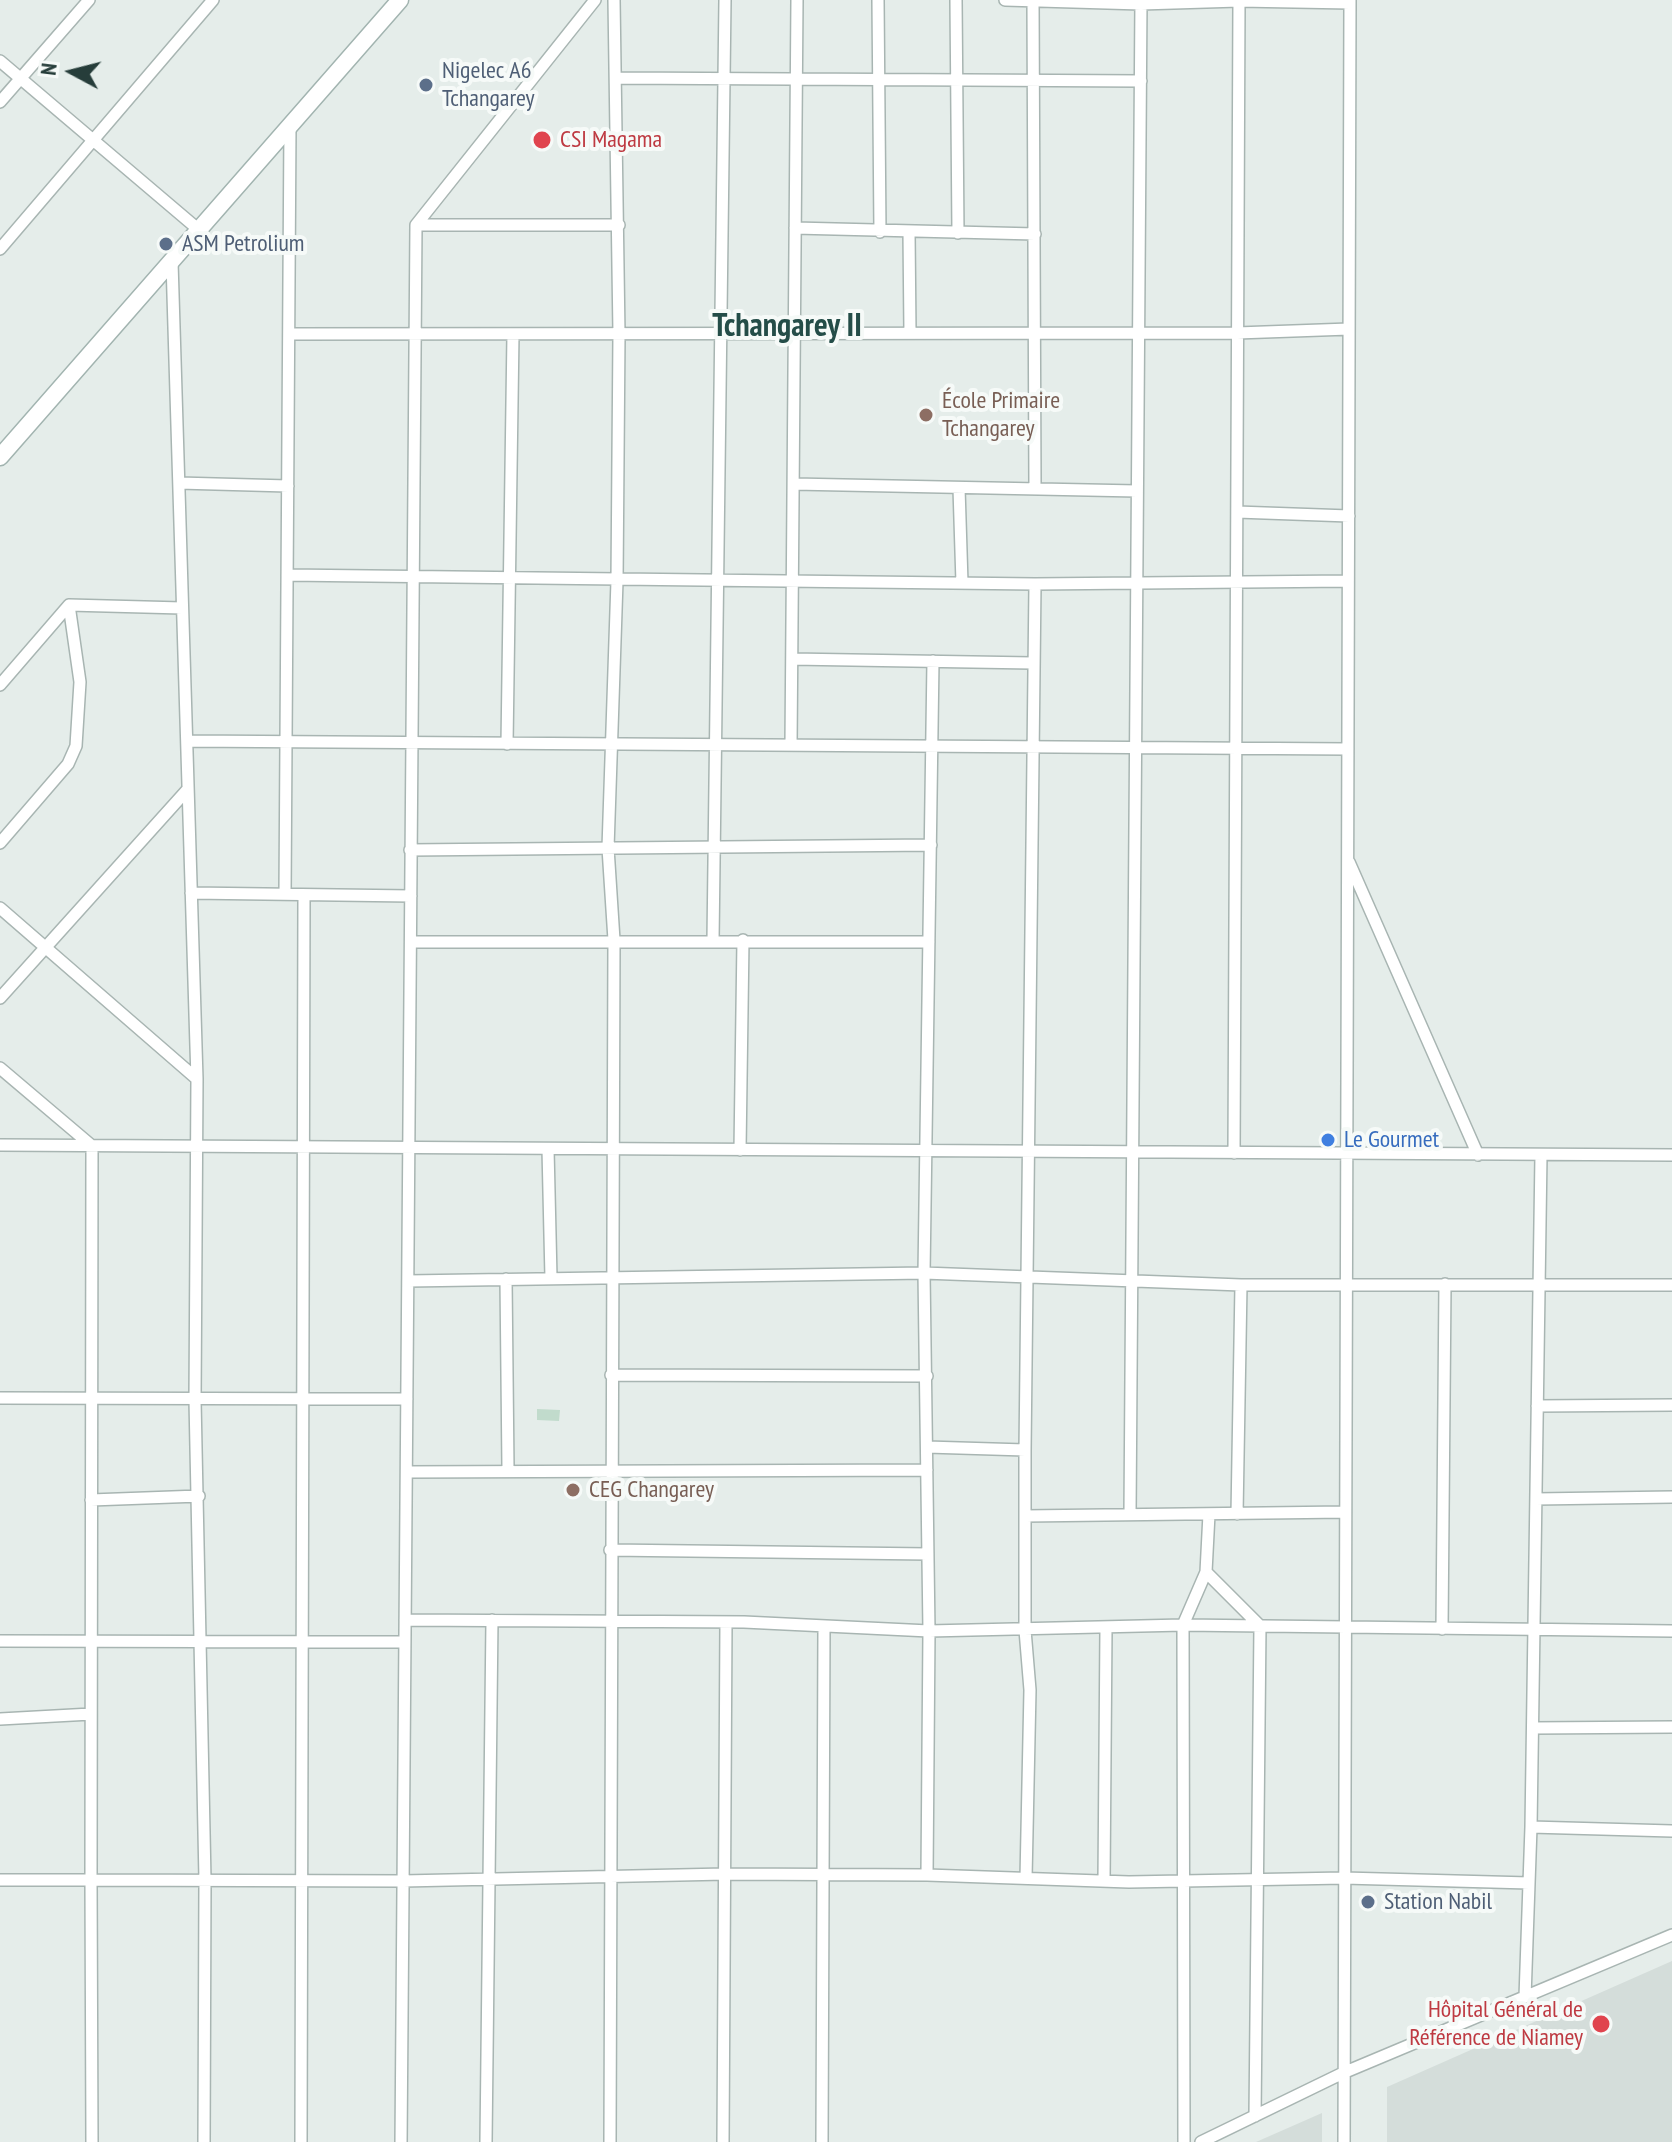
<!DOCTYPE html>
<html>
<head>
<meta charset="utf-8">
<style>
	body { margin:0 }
	#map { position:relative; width:1672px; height:2142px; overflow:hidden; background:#e5edea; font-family:"PT Sans Narrow",sans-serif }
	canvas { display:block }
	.north { position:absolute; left:32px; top:32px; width:80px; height:80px; -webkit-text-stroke:6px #f6faf8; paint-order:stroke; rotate:277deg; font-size:22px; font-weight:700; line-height:32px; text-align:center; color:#263d3a }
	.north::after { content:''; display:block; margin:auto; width:28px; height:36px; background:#263d3a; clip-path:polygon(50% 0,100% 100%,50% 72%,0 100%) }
</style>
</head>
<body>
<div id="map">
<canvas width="1672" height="2142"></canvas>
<div class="north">N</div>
</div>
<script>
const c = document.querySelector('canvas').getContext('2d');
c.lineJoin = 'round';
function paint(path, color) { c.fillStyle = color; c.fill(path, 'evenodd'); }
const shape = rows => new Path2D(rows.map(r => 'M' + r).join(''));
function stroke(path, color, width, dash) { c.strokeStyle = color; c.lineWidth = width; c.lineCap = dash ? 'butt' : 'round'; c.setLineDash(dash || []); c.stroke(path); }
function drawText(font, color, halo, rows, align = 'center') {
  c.font = font + ' "PT Sans Narrow",sans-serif'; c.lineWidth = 8; c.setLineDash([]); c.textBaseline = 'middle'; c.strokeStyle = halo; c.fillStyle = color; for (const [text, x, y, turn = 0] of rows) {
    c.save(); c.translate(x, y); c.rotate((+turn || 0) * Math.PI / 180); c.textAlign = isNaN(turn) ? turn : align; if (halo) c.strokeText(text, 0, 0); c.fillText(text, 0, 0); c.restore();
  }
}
paint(shape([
	[1672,1961,1672,2142,1387,2142,1387,2087],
	[1322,2113,1322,2142,1256,2142]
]), '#d4ddda');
paint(shape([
	[537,1409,560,1410,559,1421,537,1420]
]), '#c1dbcc');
const street = shape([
	[878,0,880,232],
	[956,0,958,233],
	[1005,0,1141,4,1239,1,1350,3],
	[1033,0,1035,489],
	[0,61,199,230],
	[617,78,1141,81],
	[0,102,89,0],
	[416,225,619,225],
	[795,228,1035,234],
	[909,232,910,333],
	[0,249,213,0],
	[172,262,197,1079,195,1400,205,1880,204,2142],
	[289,334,1237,333,1349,329],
	[179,483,288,486],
	[794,484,1137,491],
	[959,488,962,583],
	[1237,512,1349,516],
	[287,575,1035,584,1348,581],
	[792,659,1032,663],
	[0,685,69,605,182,608],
	[187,741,1348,749],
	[507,744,513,334],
	[791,745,797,0],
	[0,843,68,764,76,746,80,682,69,605],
	[410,850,931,845],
	[1349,862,1478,1155],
	[191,893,411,896],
	[285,894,290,126],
	[0,908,197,1079],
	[713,940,725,0],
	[411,942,929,942],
	[0,998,188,789],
	[0,1068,92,1146,91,1880,0,1880],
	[0,1145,1672,1155],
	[548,1149,551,1278],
	[740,1150,743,940],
	[1234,1153,1239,0],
	[506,1279,508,1469],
	[408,1281,924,1273,1241,1285,1672,1285],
	[611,1375,927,1376],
	[0,1398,407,1399],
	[1537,1406,1672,1405],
	[927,1447,1025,1450],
	[407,1472,927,1470],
	[1536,1499,1672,1497],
	[91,1500,199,1496],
	[1130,1514,1141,0],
	[1237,1514,1241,1285],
	[1025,1516,1345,1512],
	[610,1550,928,1554],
	[1206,1572,1260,1626,1255,2116],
	[405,1620,744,1622,929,1631,1183,1625,1672,1631],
	[1442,1629,1445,1284],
	[0,1641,405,1642],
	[0,1719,91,1714],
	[1533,1728,1672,1727],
	[1531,1827,1672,1831],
	[927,1875,929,1631,924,1273,933,661],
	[1026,1878,1030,1690,1025,1630,1025,1450,1035,584],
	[1104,1881,1106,1628],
	[1525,1997,1531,1827,1541,1155],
	[92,2142,91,1880,403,1881,725,1874,927,1875,1129,1882,1344,1878,1529,1883],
	[301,2142,304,895],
	[401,2142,416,225,595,0],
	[486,2142,492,1620],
	[610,2142,614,940,608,848,617,581,619,334,614,0],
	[723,2142,726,1622],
	[822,2142,824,1626],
	[1184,2142,1183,1625,1206,1572,1209,1514],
	[1201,2142,1343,2073,1672,1935],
	[1344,2142,1350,0]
]);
const secondary = shape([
	[0,457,400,0]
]);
stroke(street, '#a8b5b2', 14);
stroke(secondary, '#a2b4b0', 19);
stroke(street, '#fff', 11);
stroke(secondary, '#fff', 16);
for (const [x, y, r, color] of [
	[426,85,8,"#5c6f8a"],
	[542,140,10,"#e0444e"],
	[166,244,8,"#5c6f8a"],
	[926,415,8,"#8d6e63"],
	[1328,1140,8,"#3f7fe0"],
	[573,1490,8,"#8d6e63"],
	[1368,1902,8,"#5c6f8a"],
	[1601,2024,10,"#e0444e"]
]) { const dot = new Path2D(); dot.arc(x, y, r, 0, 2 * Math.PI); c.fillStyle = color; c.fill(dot); stroke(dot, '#f6faf8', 3); }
drawText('24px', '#4e5e75', '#f6faf8', [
	["Nigelec A6",442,71],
	["Tchangarey",442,99],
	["ASM Petrolium",182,244],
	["Station Nabil",1384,1902]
], 'left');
drawText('24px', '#be3a42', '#f6faf8', [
	["CSI Magama",560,140],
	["Hôpital Général de",1583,2010,"right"],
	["Référence de Niamey",1583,2038,"right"]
], 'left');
drawText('24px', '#785e54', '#f6faf8', [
	["École Primaire",942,401],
	["Tchangarey",942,429],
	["CEG Changarey",589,1490]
], 'left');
drawText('24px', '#366cbe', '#f6faf8', [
	["Le Gourmet",1344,1140]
], 'left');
drawText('bold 32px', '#244d48', '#f6faf8', [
	["Tchangarey II",787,327]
]);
</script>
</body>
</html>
